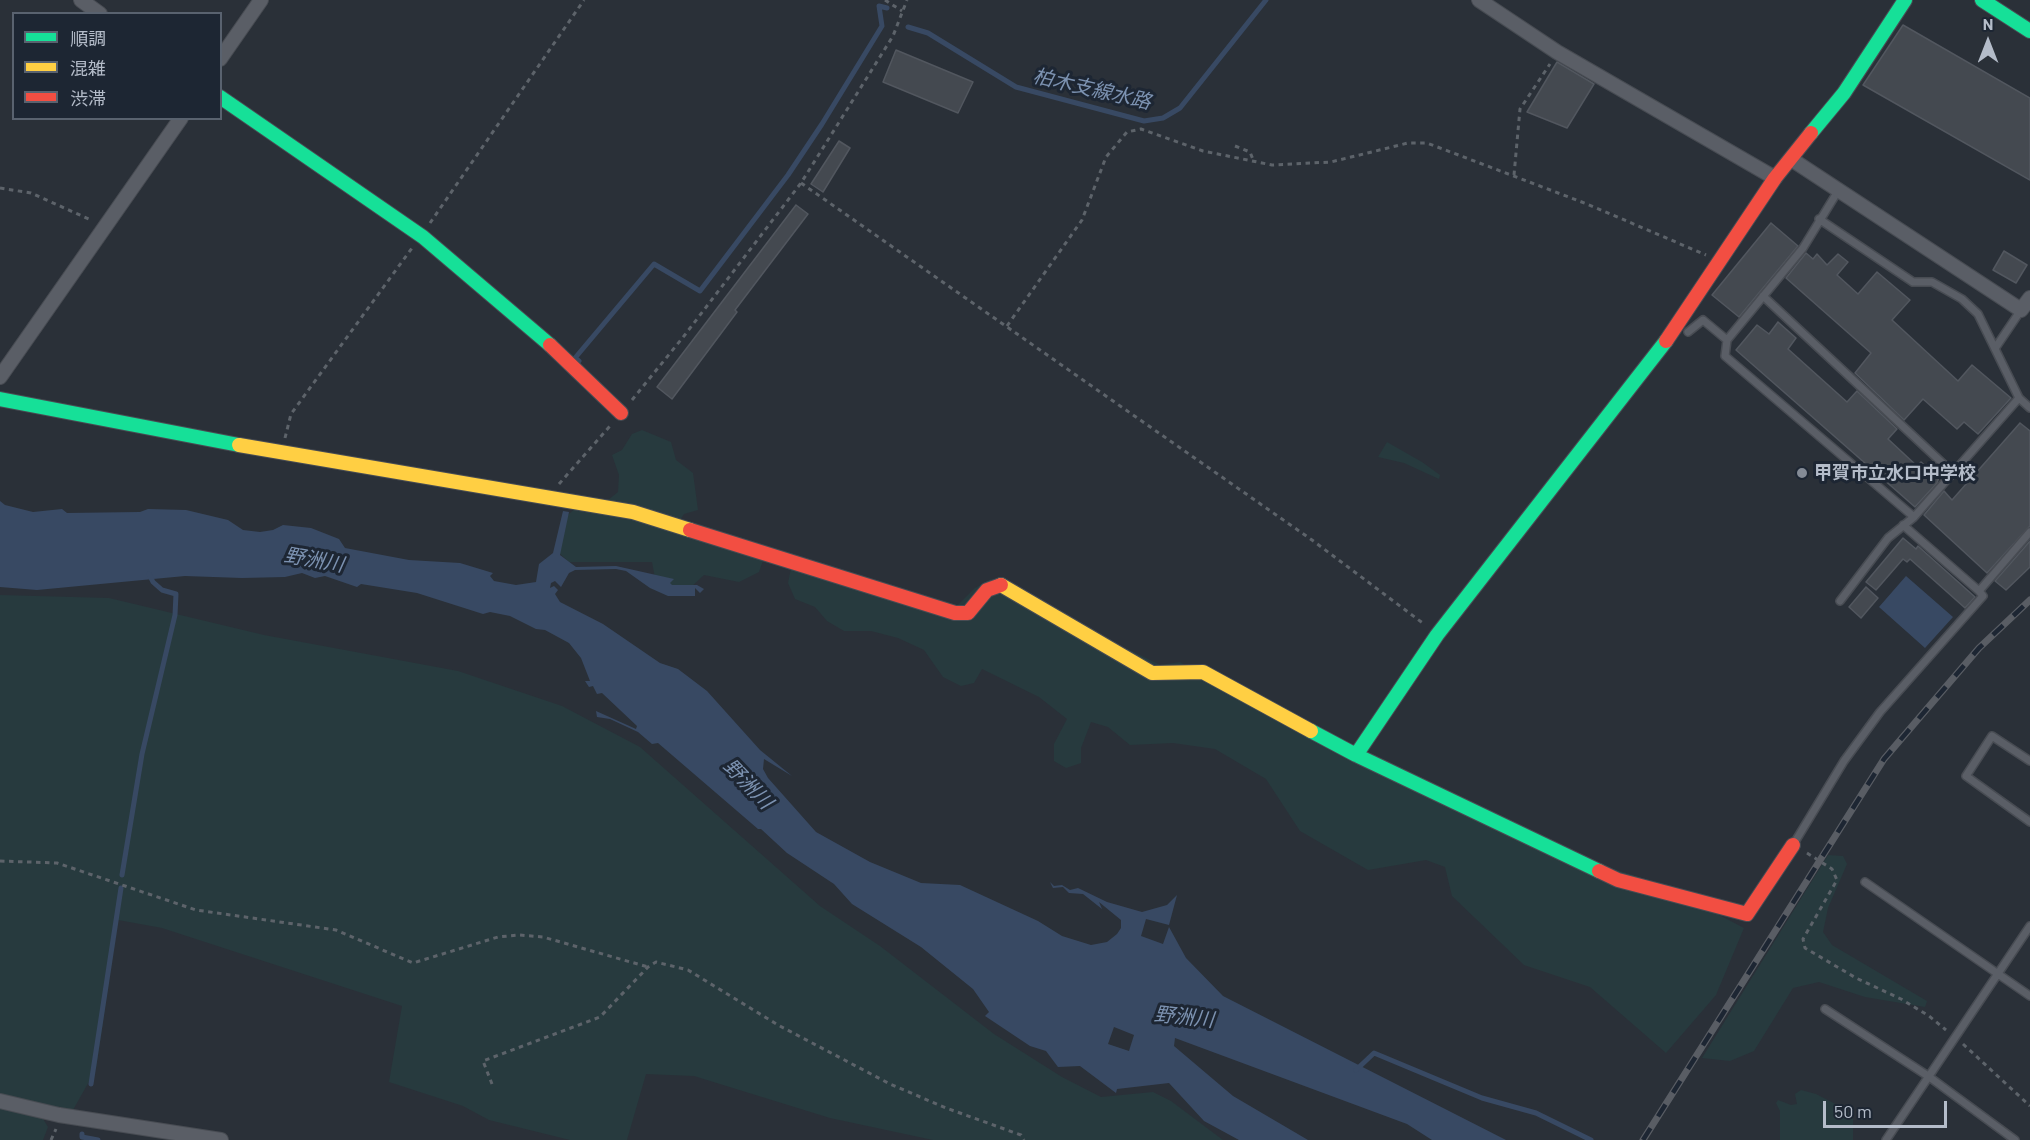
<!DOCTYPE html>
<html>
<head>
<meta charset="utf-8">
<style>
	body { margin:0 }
	#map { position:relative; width:2030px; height:1140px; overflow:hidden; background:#2a3038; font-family:Barlow,"Noto Sans JP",sans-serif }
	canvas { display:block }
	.legend { position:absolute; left:12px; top:12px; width:210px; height:108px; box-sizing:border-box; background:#1d2633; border:2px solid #59626f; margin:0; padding:8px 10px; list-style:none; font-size:18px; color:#b4bcc9 }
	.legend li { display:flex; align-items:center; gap:12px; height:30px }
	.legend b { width:30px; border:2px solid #59626f }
	.north { position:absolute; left:1958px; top:12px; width:60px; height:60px; -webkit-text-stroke:4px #1d2633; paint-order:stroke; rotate:0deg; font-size:16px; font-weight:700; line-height:24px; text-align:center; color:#b4bcc9 }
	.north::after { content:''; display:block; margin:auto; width:21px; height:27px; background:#b4bcc9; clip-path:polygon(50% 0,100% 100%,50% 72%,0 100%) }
	.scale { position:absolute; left:1823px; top:1101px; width:124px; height:27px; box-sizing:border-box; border:3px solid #b4bcc9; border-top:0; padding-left:8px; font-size:18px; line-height:21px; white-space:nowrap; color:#b4bcc9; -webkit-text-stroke:4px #1d2633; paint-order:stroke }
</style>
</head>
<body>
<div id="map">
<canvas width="2030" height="1140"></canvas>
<ul class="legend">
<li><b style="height:8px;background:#16e098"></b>順調</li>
<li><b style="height:8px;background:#ffcf43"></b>混雑</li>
<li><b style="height:8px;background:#f24e42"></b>渋滞</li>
</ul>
<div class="north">N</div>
<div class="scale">50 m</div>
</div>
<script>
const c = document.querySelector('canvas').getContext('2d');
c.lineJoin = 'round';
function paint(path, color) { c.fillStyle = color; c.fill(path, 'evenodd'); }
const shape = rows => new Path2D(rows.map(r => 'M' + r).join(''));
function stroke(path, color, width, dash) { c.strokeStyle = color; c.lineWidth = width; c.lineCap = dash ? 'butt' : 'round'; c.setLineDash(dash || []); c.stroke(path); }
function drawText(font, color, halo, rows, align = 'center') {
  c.font = font + ' Barlow,"Noto Sans JP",sans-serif'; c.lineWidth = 6; c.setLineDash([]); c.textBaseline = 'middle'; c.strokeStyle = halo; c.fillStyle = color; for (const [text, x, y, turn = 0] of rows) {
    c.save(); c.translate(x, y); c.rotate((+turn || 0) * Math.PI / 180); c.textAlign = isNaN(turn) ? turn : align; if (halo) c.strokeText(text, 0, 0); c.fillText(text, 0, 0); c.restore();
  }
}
paint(shape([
	[642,430,671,442,676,460,693,473,698,510,684,514,680,520,765,555,759,572,739,582,704,575,690,588,656,583,652,562,569,562,557,551,563,533,560,522,579,505,598,508,618,492,619,475,612,455,622,450,632,434],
	[1387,442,1422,462,1440,475,1439,479,1404,463,1378,457],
	[791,568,952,611,975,588,991,579,1119,654,1128,649,1160,665,1180,662,1238,695,1576,857,1658,883,1744,928,1716,995,1666,1053,1590,987,1524,965,1452,896,1445,867,1426,860,1368,870,1300,831,1266,779,1215,749,1173,743,1130,745,1108,727,1091,722,1081,748,1081,763,1066,768,1054,761,1054,744,1067,719,1039,697,982,669,974,683,961,686,943,677,924,650,898,638,871,631,844,631,827,621,815,607,795,599,788,583],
	[0,595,109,598,264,635,458,671,562,706,640,747,820,906,880,946,994,1034,1062,1077,1101,1097,1153,1092,1171,1101,1223,1140,933,1140,830,1118,694,1076,646,1074,627,1140,570,1140,489,1120,463,1106,389,1082,402,1006,162,928,118,920,96,1069,73,1110,34,1104,48,1127,43,1140,0,1140],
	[1828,855,1843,856,1847,864,1828,908,1823,932,1832,945,1927,1001,1925,1007,1865,997,1819,982,1793,988,1754,1051,1730,1061,1702,1058],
	[1801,1090,1816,1094,1847,1110,1853,1119,1853,1140,1780,1140,1780,1111,1776,1103,1778,1100,1791,1105,1797,1104,1795,1094]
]), '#273a3e');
paint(shape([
	[0,501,5,505,33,512,62,509,67,513,140,512,148,509,186,510,228,520,243,530,260,532,273,530,283,525,311,528,339,539,345,548,409,560,460,563,493,573,490,576,494,581,516,585,536,582,539,564,553,553,563,511,569,512,560,555,576,567,616,566,674,579,670,583,672,585,697,585,704,589,700,593,695,588,695,596,668,596,650,588,626,571,616,569,575,570,569,573,561,587,555,581,551,583,550,588,554,586,558,590,555,594,560,602,603,624,660,663,678,669,707,691,760,750,792,776,764,759,763,769,768,778,816,832,870,862,921,883,960,885,1038,921,1062,936,1091,945,1107,942,1117,934,1121,928,1121,920,1099,902,1102,909,1083,894,1069,893,1063,887,1053,888,1050,882,1054,886,1062,885,1070,890,1078,888,1107,902,1142,912,1167,905,1177,895,1169,925,1146,919,1141,936,1163,944,1169,927,1186,958,1223,996,1506,1140,1432,1140,1407,1124,1175,1038,1174,1046,1233,1096,1308,1140,1239,1140,1204,1121,1169,1083,1117,1089,1116,1093,1080,1066,1058,1067,1046,1051,1030,1046,985,1016,989,1012,973,989,921,947,852,904,834,884,787,853,761,829,758,829,658,743,652,744,638,732,610,719,597,717,596,711,636,729,637,726,602,693,597,694,593,686,589,687,585,681,590,681,581,658,569,643,545,630,536,629,510,616,490,612,483,614,417,593,361,584,357,587,325,576,315,578,302,573,285,577,242,578,185,576,37,590,0,587],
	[1114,1027,1134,1035,1129,1051,1108,1044],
	[1906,576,1953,617,1925,648,1879,607]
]), '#384963');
stroke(shape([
	[908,27,928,33,1016,87,1144,121,1163,118,1180,108,1266,0],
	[579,361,575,358,654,264,700,291,788,175,822,124,882,26,879,6,887,8],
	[122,875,142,754,175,615,176,594,162,590,153,582,149,574],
	[1356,1070,1374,1053,1482,1098,1536,1113,1591,1140],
	[91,1084,121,888],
	[82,1134,82,1137,98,1140]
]), '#384963', 5);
const building = shape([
	[1903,25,2030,98,2030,180,1863,85,1903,25],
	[896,50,973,82,958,113,883,82,896,50],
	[1557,62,1594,84,1567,128,1527,112,1557,62],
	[839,141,850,148,823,192,811,184,839,141],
	[796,205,808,214,735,310,737,312,672,399,657,387,796,205],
	[1771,223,1798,246,1739,317,1712,295,1771,223],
	[2004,251,2027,265,2016,283,1993,270,2004,251],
	[1806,253,1813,259,1817,254,1827,265,1838,254,1848,262,1837,275,1858,294,1877,272,1910,300,1892,320,1958,381,1972,365,2011,398,1978,434,1964,422,1957,429,1923,399,1904,420,1855,373,1871,353,1786,278,1806,253],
	[1778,322,1796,338,1788,349,1847,402,1857,391,1897,429,1888,439,1917,466,1921,462,1939,477,1937,483,1915,507,1736,350,1757,325,1769,334,1778,322],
	[2020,423,2030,431,2030,526,1987,573,1924,515,1944,491,1952,500,2020,423],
	[1903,538,1916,549,1918,546,1975,597,1965,608,1910,559,1907,562,1903,559,1876,590,1866,582,1903,538],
	[2030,541,2030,567,2006,590,1995,581,2030,541],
	[1866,587,1878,598,1861,618,1849,607,1866,587]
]);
paint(building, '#444950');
stroke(building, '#52575f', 1.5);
const lane = shape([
	[1838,191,1803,248,1727,340,1725,356,1914,517],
	[1819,219,1913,282,1932,282,1962,299,1978,314,2019,398,2030,408],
	[1763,296,1953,473],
	[1688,332,1703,320,1727,340],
	[1996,347,2021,310],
	[1903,525,1979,591],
	[1840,601,1888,538,1914,517,2019,398],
	[2030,761,1992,736,1966,776,2030,822],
	[1793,845,1844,761,1880,712,1983,596,1979,591,2030,532],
	[1865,882,2030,996],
	[1825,1009,1928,1076,2015,1140],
	[1886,1140,2030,926]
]);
const street = shape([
	[81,0,100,14],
	[1479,0,1557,52,1775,178],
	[220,59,261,0],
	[1791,159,2021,310,2030,298],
	[0,377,181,118],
	[0,1101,59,1115,221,1140]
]);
const fast = shape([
	[1982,0,2030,31],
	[220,97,423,237,550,345],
	[1811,133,1844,93,1905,0],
	[0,399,239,445],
	[1311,731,1356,755,1599,871],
	[1356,755,1437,635,1666,341]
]);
const slow = shape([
	[239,445,633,512,690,530],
	[1001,585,1152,673,1203,672,1311,731]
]);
const jam = shape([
	[1666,341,1775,178,1811,133],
	[550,345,621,413],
	[690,530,955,613,968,613,987,590,1001,585],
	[1599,871,1618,880,1747,914,1793,845]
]);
stroke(lane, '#484c53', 10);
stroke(street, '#484c53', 16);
stroke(fast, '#484c53', 16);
stroke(slow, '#484c53', 16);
stroke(jam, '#484c53', 16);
stroke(shape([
	[885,0,902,11],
	[1235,146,1250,152,1254,162],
	[1514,175,1520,109,1550,64],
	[801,183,1312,540,1424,624],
	[0,188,31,193,91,220],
	[430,223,584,0],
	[1007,326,1082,220,1106,157,1127,132,1141,129,1203,151,1272,165,1331,162,1408,143,1427,143,1587,204,1706,255],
	[632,400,684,336,801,183,893,36,907,0],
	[285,438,291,414,412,248],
	[559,484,610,426],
	[1807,853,1832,869,1837,880,1803,939,1805,948,1856,978,1901,999,1929,1016,1946,1030],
	[0,861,57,863,196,910,336,930,413,963,498,937,519,935,543,937,648,967],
	[1963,1044,2030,1106],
	[492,1084,483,1061,600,1017,648,967,656,962,688,970,778,1025,890,1084,946,1108,1021,1135,1024,1140],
	[51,1140,56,1129]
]), '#5d636a', 3, [4.5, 4.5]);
stroke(lane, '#5a5e66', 7);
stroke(street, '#5a5e66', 14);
stroke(fast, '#16e098', 14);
stroke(slow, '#ffcf43', 14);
stroke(jam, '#f24e42', 14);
const rail = shape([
	[1643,1140,1884,759,1979,648,2030,600]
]);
stroke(rail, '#595d64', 7);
stroke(rail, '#1d2633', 4.5, [14]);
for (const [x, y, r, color] of [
	[1802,473,6,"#848b96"]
]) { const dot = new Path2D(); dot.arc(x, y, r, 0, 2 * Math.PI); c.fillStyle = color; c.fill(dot); stroke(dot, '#1d2633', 2); }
drawText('bold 18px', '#b4bcc9', '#1d2633', [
	["甲賀市立水口中学校",1814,473]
], 'left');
drawText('italic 20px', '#7c92b1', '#1d2633', [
	["柏木支線水路",1092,89,13],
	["野洲川",314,560,10],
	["野洲川",748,784,46],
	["野洲川",1184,1017,6]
]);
</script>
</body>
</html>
